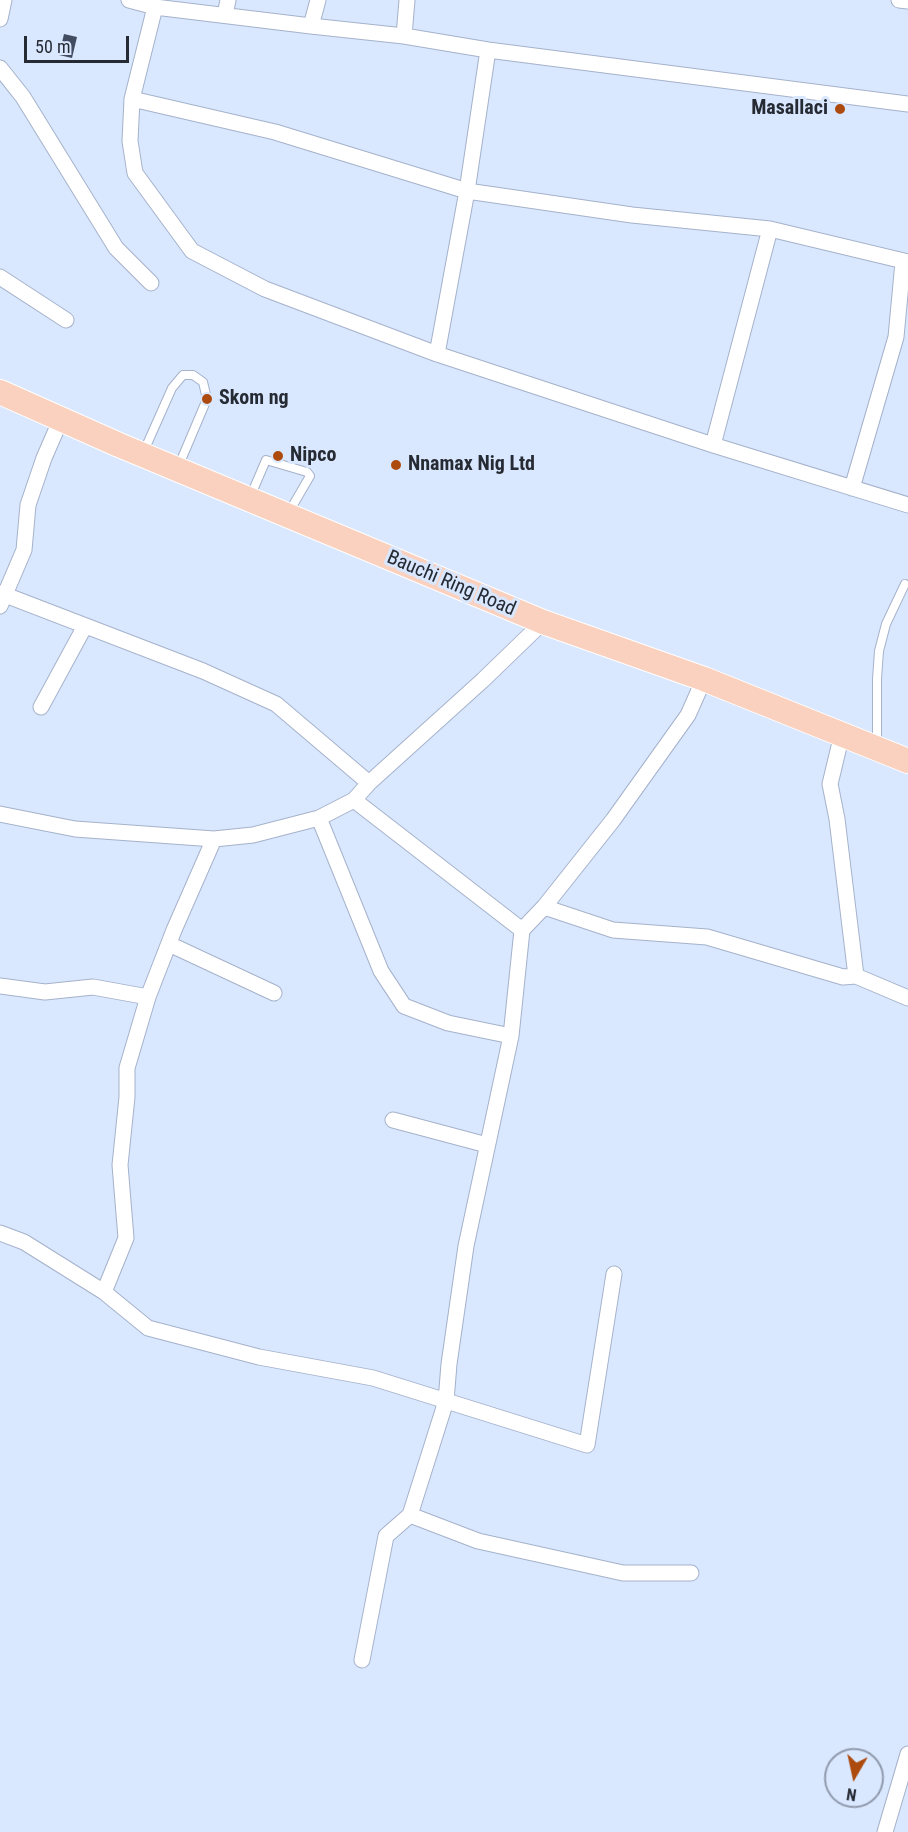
<!DOCTYPE html>
<html>
<head>
<meta charset="utf-8">
<style>
	body { margin:0 }
	#map { position:relative; width:908px; height:1832px; overflow:hidden; background:#d9e7ff; font-family:"Roboto Condensed",sans-serif }
	canvas { display:block }
	.north { position:absolute; left:824px; top:1748px; width:60px; height:60px; box-sizing:border-box; background:#d9e7ff; border:2px solid #919bad; border-radius:50%; rotate:189deg; font-size:16px; font-weight:700; line-height:24px; text-align:center; color:#252a33 }
	.north::after { content:''; display:block; margin:auto; width:21px; height:27px; background:#ad4b0f; clip-path:polygon(50% 0,100% 100%,50% 72%,0 100%) }
	.scale { position:absolute; left:24px; top:36px; width:105px; height:27px; box-sizing:border-box; border:3px solid #252a33; border-top:0; padding-left:8px; font-size:18px; line-height:21px; white-space:nowrap; color:#252a33; -webkit-text-stroke:4px #d9e7ff; paint-order:stroke }
</style>
</head>
<body>
<div id="map">
<canvas width="908" height="1832"></canvas>
<div class="north">N</div>
<div class="scale">50 m</div>
</div>
<script>
const c = document.querySelector('canvas').getContext('2d');
c.lineJoin = 'round';
function paint(path, color) { c.fillStyle = color; c.fill(path, 'evenodd'); }
const shape = rows => new Path2D(rows.map(r => 'M' + r).join(''));
function stroke(path, color, width, dash) { c.strokeStyle = color; c.lineWidth = width; c.lineCap = dash ? 'butt' : 'round'; c.setLineDash(dash || []); c.stroke(path); }
function drawText(font, color, halo, rows, align = 'center') {
  c.font = font + ' "Roboto Condensed",sans-serif'; c.lineWidth = 6; c.setLineDash([]); c.textBaseline = 'middle'; c.strokeStyle = halo; c.fillStyle = color; for (const [text, x, y, turn = 0] of rows) {
    c.save(); c.translate(x, y); c.rotate((+turn || 0) * Math.PI / 180); c.textAlign = isNaN(turn) ? turn : align; if (halo) c.strokeText(text, 0, 0); c.fillText(text, 0, 0); c.restore();
  }
}
paint(shape([
	[64,34,77,37,72,58,59,55]
]), '#414c60');
const service = shape([
	[144,451,172,388,183,375,193,375,203,382,207,399,179,465],
	[251,495,266,460,307,472,310,476,289,512],
	[877,744,877,679,879,651,886,624,905,584]
]);
const minor = shape([
	[129,0,155,7],
	[318,0,311,26,155,7,132,99,130,141,135,173,192,251,265,289,437,354,713,445,908,505],
	[899,0,908,1],
	[225,15,228,0],
	[0,19,4,0],
	[311,26,404,36,488,50,908,104],
	[404,36,407,0],
	[0,68,23,97,116,248,151,283],
	[132,99,275,132,467,191,632,215,770,229,908,262],
	[0,277,66,320],
	[437,354,467,191,488,50],
	[713,445,770,229],
	[852,488,896,337,903,262],
	[0,593,203,671,276,704,369,783],
	[0,606,24,550,28,505,44,458,61,419],
	[41,707,85,626],
	[842,734,830,784,837,819,856,976,908,998],
	[354,800,522,930],
	[0,814,75,829,214,839],
	[319,818,381,971,404,1006,448,1023,511,1036],
	[544,907,613,930,707,937,843,977,856,976],
	[169,944,274,993],
	[0,986,45,992,93,987,148,997],
	[393,1120,487,1145],
	[0,1233,24,1242,104,1292,148,1328,259,1357,373,1378,587,1445,614,1274],
	[104,1292,126,1238,120,1165,127,1097,127,1068,148,997,174,930,214,839,253,835,319,818,354,800,369,783,483,680,543,622],
	[410,1515,478,1541,623,1573,691,1573],
	[362,1660,386,1536,410,1515,446,1401,449,1364,466,1246,511,1036,522,930,544,907,613,820,688,715,704,679],
	[885,1832,908,1754]
]);
const primary = shape([
	[0,392,119,445,543,622,704,679,908,761]
]);
stroke(service, '#a5b2ca', 10);
stroke(minor, '#a5b2ca', 17);
stroke(primary, '#fff', 26);
stroke(service, '#fff', 8);
stroke(minor, '#fff', 15);
stroke(primary, '#fad1be', 24);
for (const [x, y, r, color] of [
	[840,109,6,"#ad4b0f"],
	[207,399,6,"#ad4b0f"],
	[278,456,6,"#ad4b0f"],
	[396,465,6,"#ad4b0f"]
]) { const dot = new Path2D(); dot.arc(x, y, r, 0, 2 * Math.PI); c.fillStyle = color; c.fill(dot); stroke(dot, '#d9e7ff', 2); }
drawText('bold 20px', '#252a33', '#d9e7ff', [
	["Masallaci",828,109,"right"],
	["Skom ng",219,399],
	["Nipco",290,456],
	["Nnamax Nig Ltd",408,465]
], 'left');
drawText('20px', '#252a33', '#d9e7ff', [
	["Bauchi Ring Road",451,584,23]
]);
</script>
</body>
</html>
